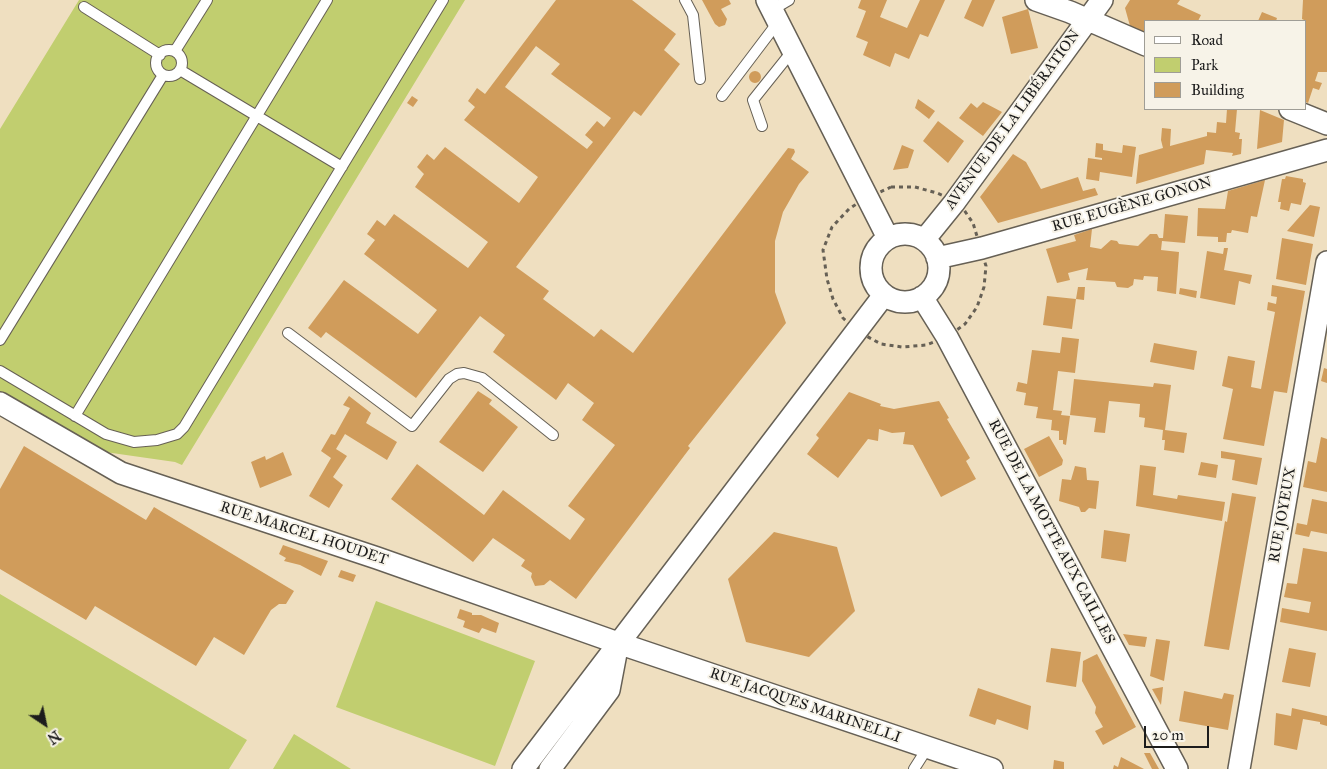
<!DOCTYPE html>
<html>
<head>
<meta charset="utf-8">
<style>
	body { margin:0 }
	#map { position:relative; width:1327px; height:769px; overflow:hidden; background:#efdfc0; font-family:"IM FELL Great Primer",serif }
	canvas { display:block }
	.legend { position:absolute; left:1144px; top:20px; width:162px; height:90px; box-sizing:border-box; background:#f7f3e8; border:1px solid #9f9d96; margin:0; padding:6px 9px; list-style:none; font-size:15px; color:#1c1c1c }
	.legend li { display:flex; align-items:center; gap:10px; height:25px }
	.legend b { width:25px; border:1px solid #9f9d96 }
	.north { position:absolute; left:20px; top:699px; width:50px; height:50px; -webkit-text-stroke:4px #f7f3e8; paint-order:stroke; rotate:146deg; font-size:14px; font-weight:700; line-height:20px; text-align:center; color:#1c1c1c }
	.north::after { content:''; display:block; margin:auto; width:18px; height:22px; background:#1c1c1c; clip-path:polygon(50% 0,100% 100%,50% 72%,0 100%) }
	.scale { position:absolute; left:1144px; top:726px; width:65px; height:22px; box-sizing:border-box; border:2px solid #1c1c1c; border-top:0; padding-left:6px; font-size:15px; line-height:18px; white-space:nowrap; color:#1c1c1c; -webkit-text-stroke:4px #f7f3e8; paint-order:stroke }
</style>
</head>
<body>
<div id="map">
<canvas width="1327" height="769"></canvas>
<ul class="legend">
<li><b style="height:6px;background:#fff"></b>Road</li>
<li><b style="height:14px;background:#c1ce6f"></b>Park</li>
<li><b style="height:14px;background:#d09c5b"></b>Building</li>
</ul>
<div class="north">N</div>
<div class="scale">20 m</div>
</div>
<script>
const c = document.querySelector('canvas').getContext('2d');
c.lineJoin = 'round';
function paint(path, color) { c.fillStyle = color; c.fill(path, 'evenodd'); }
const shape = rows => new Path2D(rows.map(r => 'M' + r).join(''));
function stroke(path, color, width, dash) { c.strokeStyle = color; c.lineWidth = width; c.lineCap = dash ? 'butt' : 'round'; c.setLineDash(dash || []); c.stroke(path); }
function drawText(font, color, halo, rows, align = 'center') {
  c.font = font + ' "IM FELL Great Primer",serif'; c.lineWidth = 4; c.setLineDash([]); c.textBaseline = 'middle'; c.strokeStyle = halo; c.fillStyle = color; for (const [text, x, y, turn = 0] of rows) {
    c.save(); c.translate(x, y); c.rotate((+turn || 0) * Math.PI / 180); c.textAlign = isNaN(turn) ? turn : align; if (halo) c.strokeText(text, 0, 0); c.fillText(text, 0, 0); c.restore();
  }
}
paint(shape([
	[79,0,465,0,182,465,175,462,91,450,0,392,0,129],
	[0,594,247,740,229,769,0,769],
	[376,601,535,661,495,766,336,707],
	[294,734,351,769,273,769]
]), '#c1ce6f');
paint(shape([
	[556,0,632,0,676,34,664,50,680,64,641,116,634,111,516,267,549,291,543,299,594,337,601,329,633,353,788,148,794,149,795,152,791,159,809,172,799,184,783,212,775,241,775,292,786,323,688,446,690,448,576,599,550,580,544,585,535,586,531,577,532,573,521,566,525,560,493,538,473,562,391,499,417,464,484,515,503,490,570,540,585,519,568,506,615,445,582,420,594,403,568,383,556,400,493,352,505,335,480,316,416,398,326,332,321,338,308,328,344,280,418,334,437,310,364,254,375,240,367,234,377,220,385,226,394,214,468,268,488,242,415,187,424,174,417,167,427,154,434,160,445,147,519,203,538,177,464,120,475,107,468,101,477,88,485,94],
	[536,46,560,64,551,74,611,118,604,127,597,121,585,135,593,142,587,149,505,87],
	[702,0,729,0,731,4,721,9,727,19,725,25,719,27,715,24],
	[861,0,887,0,880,17,907,28,920,0,945,0,928,37,920,34,909,59,895,53,890,67,863,55,868,42,856,37,866,11,858,8],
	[972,0,995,0,983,27,964,18],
	[1130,0,1180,0,1177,4,1201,15,1198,21,1146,21,1146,33,1130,26,1125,8],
	[1303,0,1327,0,1327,72,1318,72,1315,81,1322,83,1319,90,1313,88,1308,103,1306,102,1306,21,1302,19],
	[1028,9,1038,48,1011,54,1002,17],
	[1262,12,1277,18,1276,21,1258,21],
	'749 77a6 6 0 1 1 12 0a6 6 0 1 1-12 0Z',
	[412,96,418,100,413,107,407,103],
	[918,99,935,111,929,119,915,108],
	[983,102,1002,112,983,136,959,118,971,103,977,108],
	[1227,109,1237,109,1235,132,1240,133,1239,139,1242,139,1241,154,1232,156,1233,153,1206,150,1204,164,1136,184,1139,155,1163,148,1161,140,1162,128,1171,129,1170,146,1207,136,1207,132,1216,133,1217,122,1226,123],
	[1260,110,1284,120,1282,142,1257,149],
	[938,121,964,141,948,163,923,141],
	[1096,143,1103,144,1103,150,1122,153,1123,145,1136,147,1132,177,1100,172,1099,181,1086,179,1088,158,1102,160,1102,158,1095,157],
	[902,145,914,150,908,168,893,170],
	[1013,154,1026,162,1041,189,1078,177,1083,191,1095,188,1098,195,998,223,980,197],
	[1286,176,1303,179,1303,182,1306,183,1301,205,1291,203,1289,211,1280,209,1281,202,1278,202,1282,179,1285,179],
	[1265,180,1257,217,1251,216,1248,233,1232,230,1231,233,1227,233,1226,242,1218,242,1218,237,1197,236,1198,208,1225,209,1228,191],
	[1310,205,1320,207,1314,237,1287,231],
	[1165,214,1188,216,1185,243,1162,241,1161,250,1179,252,1176,294,1157,291,1158,277,1144,276,1143,280,1134,279,1133,285,1128,288,1117,287,1115,282,1086,280,1088,268,1068,273,1070,280,1057,283,1046,249,1076,241,1074,235,1092,229,1090,247,1101,249,1111,240,1117,241,1119,244,1138,246,1150,234,1157,234,1159,238,1163,238],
	[1282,238,1313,244,1306,285,1276,279],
	[1224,248,1228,248,1224,270,1252,275,1250,284,1239,281,1235,305,1200,298,1207,251,1223,254],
	[1272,285,1305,291,1287,393,1274,391,1264,446,1223,439,1233,389,1222,386,1228,356,1255,361,1251,387,1261,389,1275,312,1267,310,1268,302,1276,304,1277,297,1271,296],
	[1078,287,1085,287,1084,300,1076,299],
	[1180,288,1197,291,1196,298,1179,294],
	[1047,296,1076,299,1072,329,1043,325],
	[1062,337,1079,339,1075,373,1058,371,1053,410,1062,411,1061,415,1070,416,1066,445,1063,444,1063,440,1059,440,1059,431,1051,430,1052,420,1036,418,1038,407,1024,405,1026,393,1016,391,1018,382,1027,384,1032,350,1060,353],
	[1154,343,1197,351,1194,370,1150,362],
	[1324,368,1327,369,1327,383,1321,381],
	[1074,379,1153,387,1154,383,1171,385,1165,430,1187,433,1184,453,1164,450,1165,440,1162,440,1163,430,1144,427,1145,418,1139,417,1140,404,1109,401,1105,433,1094,432,1096,418,1070,415],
	[478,391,492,400,489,404,518,427,483,472,439,442],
	[849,392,881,404,880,406,894,409,939,401,949,418,947,419,970,458,966,461,976,479,941,497,913,445,903,444,905,432,892,433,879,429,878,441,868,439,838,478,807,454,819,438,816,435],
	[349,396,371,413,366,423,397,442,387,460,345,434,336,449,347,456,333,477,343,485,329,508,309,496,331,458,321,451,331,434,335,435,350,408,343,405],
	[1049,436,1063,460,1062,465,1039,477,1024,449],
	[1321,437,1327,439,1327,492,1303,487,1308,461,1316,463],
	[24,446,146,520,154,507,294,591,286,604,279,604,271,610,244,655,214,637,196,666,95,606,86,620,0,569,0,489],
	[1221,451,1262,458,1257,485,1232,480,1235,460,1221,458],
	[283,452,292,475,260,488,251,462,265,456,266,460],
	[1201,462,1218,465,1216,478,1198,475],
	[1140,465,1156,467,1153,495,1177,499,1178,495,1225,502,1222,521,1136,506],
	[1075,466,1086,468,1087,480,1099,481,1096,509,1089,508,1085,512,1081,512,1079,507,1059,501,1062,479,1071,480],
	[1232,493,1256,497,1229,650,1204,646,1225,521,1227,522],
	[1312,499,1327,502,1327,534,1311,531,1309,537,1295,534,1297,523,1307,525],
	[1104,530,1130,534,1126,562,1101,558],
	[774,532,837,547,855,611,809,657,746,642,728,579],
	[283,545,328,561,321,576,300,565,284,561,286,558,279,554],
	[1303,548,1327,552,1327,631,1280,622,1282,608,1309,613,1311,602,1284,597,1287,583,1297,584],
	[341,570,356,575,353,582,338,577],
	[460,609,472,613,472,615,481,615,499,623,496,633,482,628,479,633,463,627,465,621,457,618],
	[1123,634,1147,637,1145,647,1129,645],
	[1156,639,1170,641,1164,681,1150,676],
	[1051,648,1081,652,1076,687,1046,682],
	[1289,648,1316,653,1310,687,1282,682],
	[1097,654,1136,727,1103,745,1095,731,1103,727,1095,713,1096,707,1082,681,1083,661],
	[1163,687,1161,705,1152,689],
	[978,688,1031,706,1028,730,997,719,995,725,969,716],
	[1184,691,1222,699,1224,693,1234,695,1228,730,1179,721],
	[1292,708,1327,716,1327,726,1320,724,1320,722,1303,719,1297,750,1274,745,1276,713,1291,716],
	[1144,753,1150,753,1159,769,1152,769],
	[1121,757,1144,769,1113,769,1114,765,1118,767],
	[1054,760,1064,762,1064,769,1053,769]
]), '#d09c5b');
const service = shape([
	[685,0,693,15,700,79],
	[84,7,160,55],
	[772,10,789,0],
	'156 63a13 13 0 1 1 26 0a13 13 0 1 1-26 0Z',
	[175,51,207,0],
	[180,70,342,167],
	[722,96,778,22],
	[762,126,753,100,793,50],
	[288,333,412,426,449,379,457,374,464,373,482,378,553,435],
	[0,340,163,75],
	[0,371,106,434,134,442,157,440,177,434,184,427,443,0],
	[75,416,327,0],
	[914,769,928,747]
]);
const minor = shape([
	[767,0,888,238],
	[1036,0,1070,12,1146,45],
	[1290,109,1327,124],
	'871 268a34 34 0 1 1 68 0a34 34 0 1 1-68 0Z',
	[924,240,954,203,1102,0],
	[937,258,982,248,1327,150],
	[922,297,947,337,1177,769],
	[0,403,121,473,377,558,618,643,992,769],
	[523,769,884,295],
	[550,769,609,690,617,648],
	[1239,769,1327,262]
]);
stroke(service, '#666055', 12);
stroke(minor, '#666055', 24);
stroke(shape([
	[891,187,915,187,937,193,944,196,964,210,973,223,986,266,984,287,977,307,965,324,947,337,926,345,902,347,881,344,857,331,843,318,833,299,827,279,823,250,832,227,849,209,861,201,891,187]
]), '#666055', 3, [4, 4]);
stroke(service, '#fff', 10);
stroke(minor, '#fff', 21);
drawText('15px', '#1c1c1c', '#f7f3e8', [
	["AVENUE DE LA LIBÉRATION",1013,120,-54],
	["RUE EUGÈNE GONON",1132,205,-16],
	["RUE JOYEUX",1283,515,-80],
	["RUE DE LA MOTTE AUX CAILLES",1051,532,62],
	["RUE MARCEL HOUDET",304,534,18],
	["RUE JACQUES MARINELLI",805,706,19]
]);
</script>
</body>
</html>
